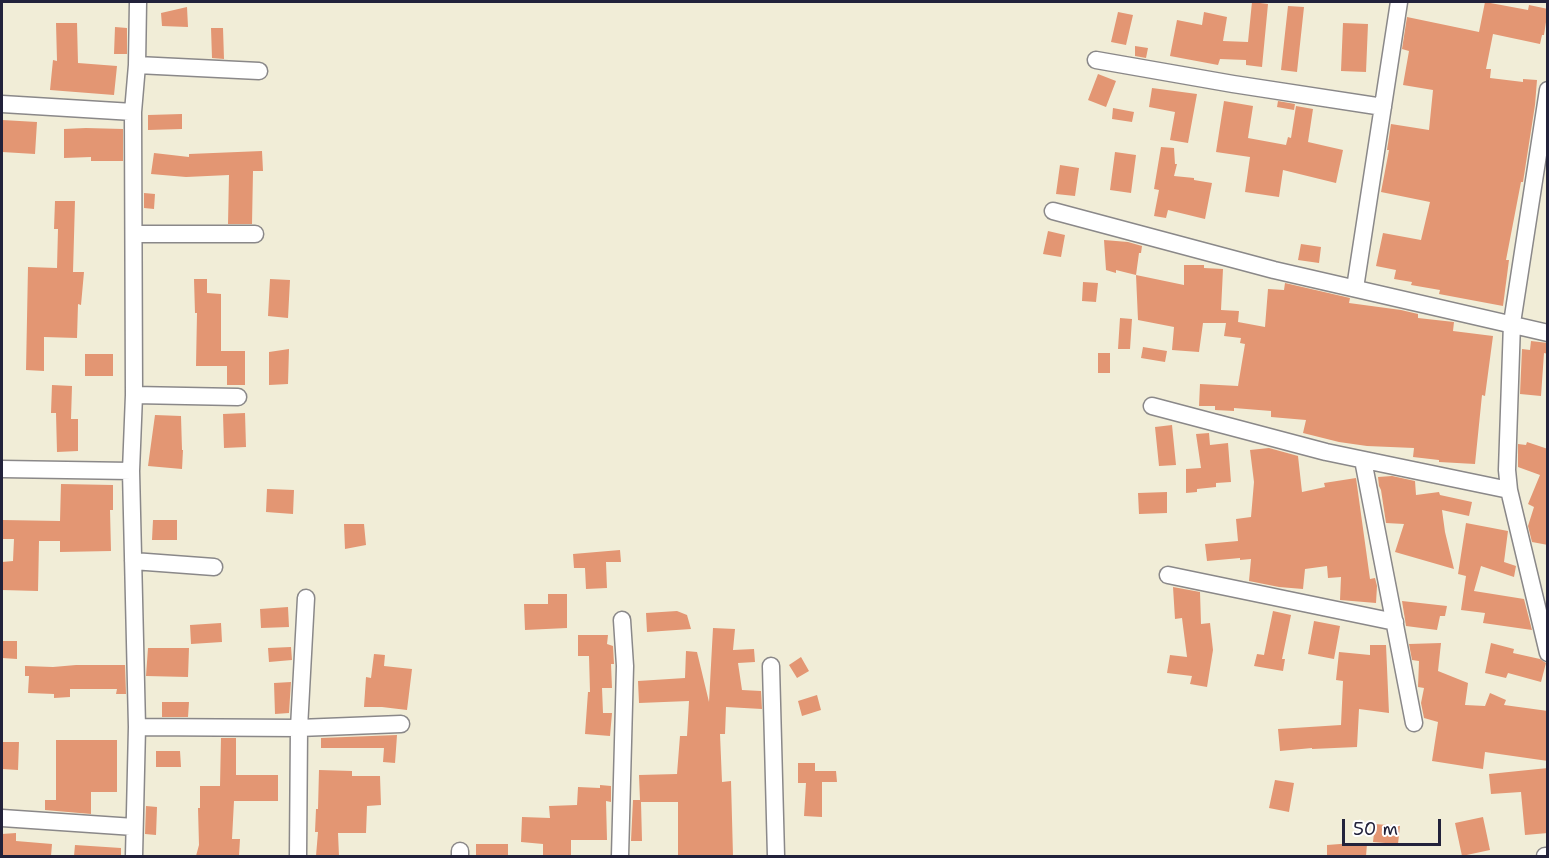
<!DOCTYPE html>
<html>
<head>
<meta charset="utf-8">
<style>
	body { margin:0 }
	#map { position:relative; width:1549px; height:858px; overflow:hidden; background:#f1edd7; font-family:"Shantell Sans",sans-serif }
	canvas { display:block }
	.frame { position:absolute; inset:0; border:3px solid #22223b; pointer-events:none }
	.scale { position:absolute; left:1342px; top:819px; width:99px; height:27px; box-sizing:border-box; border:3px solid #22223b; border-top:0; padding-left:8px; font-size:18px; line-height:21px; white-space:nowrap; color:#22223b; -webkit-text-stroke:4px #fff; paint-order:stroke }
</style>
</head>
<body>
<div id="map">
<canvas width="1549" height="858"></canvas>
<div class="frame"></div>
<div class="scale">50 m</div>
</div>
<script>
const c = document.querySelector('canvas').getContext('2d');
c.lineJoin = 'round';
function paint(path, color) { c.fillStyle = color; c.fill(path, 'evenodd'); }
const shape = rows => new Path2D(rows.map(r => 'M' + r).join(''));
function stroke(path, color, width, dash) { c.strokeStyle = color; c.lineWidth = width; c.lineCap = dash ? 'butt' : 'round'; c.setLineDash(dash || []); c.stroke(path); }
paint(shape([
	[1252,2,1268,4,1262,67,1246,65,1246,60,1220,59,1218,65,1170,56,1177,20,1202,25,1204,12,1227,17,1223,41,1248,42],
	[1485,2,1528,10,1529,5,1548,9,1544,35,1542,35,1540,44,1493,34,1486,69,1491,69,1490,78,1523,82,1523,79,1537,80,1535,105,1523,182,1521,182,1506,260,1509,260,1503,306,1439,294,1440,290,1411,285,1412,282,1394,279,1396,270,1376,266,1383,233,1421,240,1430,202,1381,192,1389,150,1387,150,1391,124,1429,130,1433,90,1403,85,1409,51,1402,49,1407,17,1479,32],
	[1288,6,1304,7,1297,72,1281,70],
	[187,7,188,27,162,26,161,13],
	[1118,12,1133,15,1126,45,1111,42],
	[56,23,77,23,78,63,117,66,114,95,50,90,53,60,57,61],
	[1343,23,1368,24,1366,72,1341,71],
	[115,27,127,28,127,54,114,54],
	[211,28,223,28,224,59,212,58],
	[1135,46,1148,48,1146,58,1135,56],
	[1098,74,1116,81,1106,107,1088,100],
	[1152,88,1197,94,1188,143,1170,140,1175,112,1149,107],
	[1224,101,1253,106,1248,138,1286,145,1288,137,1291,138,1296,106,1313,109,1308,142,1343,150,1336,183,1283,170,1279,197,1245,192,1250,157,1216,152],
	[1278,101,1295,104,1294,110,1277,107],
	[1113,108,1134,112,1132,122,1112,119],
	[182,114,182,129,148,130,148,115],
	[2,120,37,122,35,154,2,152],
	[86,128,123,129,123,161,91,161,91,157,64,158,64,129],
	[1161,147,1174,148,1175,164,1177,164,1174,176,1194,178,1194,180,1212,183,1205,219,1168,210,1166,218,1154,216,1159,190,1154,189],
	[262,151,263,171,253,171,252,224,228,224,229,175,186,177,151,174,154,153,189,157,189,154],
	[1115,152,1136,155,1131,193,1110,190],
	[1060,165,1079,168,1075,196,1056,194],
	[144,193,155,194,154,209,144,208],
	[55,201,75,201,73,272,84,272,81,305,78,304,77,338,44,337,44,371,26,370,28,267,57,268,58,229,54,229],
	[1048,231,1065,235,1061,257,1043,254],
	[1104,240,1128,242,1142,246,1141,253,1139,253,1136,275,1116,270,1116,273,1106,270],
	[1301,244,1321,247,1319,263,1298,260],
	[1184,265,1204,265,1204,268,1223,269,1221,310,1239,311,1238,322,1265,327,1268,289,1284,290,1285,283,1350,298,1349,303,1401,310,1418,314,1418,318,1454,322,1453,331,1493,336,1485,396,1482,395,1475,464,1439,462,1439,460,1413,457,1414,448,1367,446,1339,442,1303,433,1306,420,1271,417,1271,411,1234,408,1234,411,1215,410,1215,406,1199,406,1200,384,1238,386,1245,344,1240,343,1241,338,1224,336,1226,323,1203,323,1199,352,1172,350,1174,327,1138,320,1136,275,1184,285],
	[194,279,207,279,207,293,221,294,221,351,245,351,245,385,227,385,227,366,196,366,197,313,195,313],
	[270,279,290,280,288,318,268,316],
	[1083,282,1098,283,1096,302,1082,301],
	[1120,318,1132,319,1130,349,1118,349],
	[1531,341,1548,343,1548,354,1544,353,1541,396,1520,394,1522,349,1530,350],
	[1143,347,1167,351,1165,362,1141,358],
	[289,349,288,384,269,385,269,352],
	[1098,353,1110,353,1110,373,1098,373],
	[85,354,113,354,113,376,85,376],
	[52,385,72,386,71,419,78,419,78,451,57,452,56,413,51,413],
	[245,413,246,447,224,448,223,414],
	[155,415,181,416,182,450,183,450,182,469,148,466],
	[1172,425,1176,465,1159,466,1155,427],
	[1209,433,1210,445,1228,443,1231,482,1216,483,1216,487,1197,489,1197,492,1186,493,1186,469,1201,468,1196,434],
	[1527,442,1548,449,1548,545,1532,542,1528,526,1534,507,1528,504,1540,475,1518,467,1518,444,1526,445],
	[1269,448,1298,456,1302,492,1325,487,1324,483,1356,478,1370,579,1375,578,1377,586,1376,603,1340,600,1341,577,1328,578,1327,566,1305,569,1303,589,1279,587,1249,581,1251,559,1240,560,1240,558,1207,561,1205,544,1238,541,1236,519,1251,517,1254,482,1250,450],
	[1392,476,1415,481,1416,495,1439,492,1440,495,1472,502,1469,516,1442,510,1445,532,1454,569,1395,552,1404,524,1386,523,1381,490,1379,486,1378,477],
	[61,484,113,485,113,510,110,510,111,551,60,552,60,541,39,541,38,591,2,590,2,562,13,561,14,539,2,539,2,520,60,521],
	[267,489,294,490,293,514,266,512],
	[1167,492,1167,513,1139,514,1138,493],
	[153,520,177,520,177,540,152,540],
	[1466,523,1508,531,1504,562,1516,566,1514,577,1481,566,1474,591,1524,599,1532,630,1483,623,1485,613,1461,610,1466,576,1458,574],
	[344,524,364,524,366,545,345,549],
	[620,550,621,562,606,562,607,588,586,589,585,568,574,568,573,554],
	[1173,587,1200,592,1201,624,1210,623,1213,650,1207,687,1190,684,1192,676,1167,673,1170,655,1187,657,1182,618,1175,619],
	[548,594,567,594,567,628,525,630,524,604,548,604],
	[1402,601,1447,606,1445,616,1440,616,1437,630,1406,626],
	[288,607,289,627,261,628,260,609],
	[677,611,687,615,691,629,647,632,646,613],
	[1273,611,1291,615,1282,659,1285,659,1283,671,1254,666,1257,654,1264,655],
	[1314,621,1340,626,1334,659,1308,654],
	[221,623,222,642,191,644,190,625],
	[713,628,735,629,733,650,754,649,755,662,738,663,742,690,761,691,762,709,726,707,725,734,720,734,722,782,731,781,733,856,678,856,678,802,641,802,642,841,631,841,633,800,640,800,639,775,677,774,680,736,687,736,689,701,639,703,638,681,685,678,686,651,697,652,709,702],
	[578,635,608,635,607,644,613,646,614,664,611,664,612,688,602,688,603,713,612,713,610,736,585,734,588,692,590,692,589,656,578,656],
	[2,641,17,641,17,659,2,658],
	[1441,643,1438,671,1468,683,1465,705,1485,706,1490,693,1506,700,1504,705,1548,711,1548,761,1485,752,1483,769,1432,761,1438,722,1424,718,1421,703,1424,688,1418,687,1419,661,1412,660,1409,644],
	[1491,643,1514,649,1513,653,1540,659,1546,663,1541,682,1508,673,1506,678,1485,673],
	[1370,645,1386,645,1389,713,1359,709,1357,747,1312,749,1312,748,1280,751,1278,729,1341,725,1343,681,1336,680,1339,652,1370,655],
	[291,647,292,660,269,662,268,648],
	[148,648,189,648,188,677,146,676],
	[374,654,385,655,384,666,412,669,407,710,382,707,364,707,366,677,371,678],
	[801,657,809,671,797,678,789,665],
	[76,665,125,665,126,694,116,694,117,689,70,689,70,697,54,698,54,694,28,693,29,676,25,676,25,666,53,667],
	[291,682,289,713,275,714,274,683],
	[817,695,821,710,802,716,798,701],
	[162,702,189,702,188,717,162,717],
	[397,735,395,763,383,762,384,748,321,748,321,738],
	[221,738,236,738,236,775,278,775,278,801,234,801,232,839,240,839,239,856,196,856,199,845,198,808,200,808,200,786,220,786],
	[56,740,117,740,117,792,91,792,91,814,45,810,45,800,56,800],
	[2,742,19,742,18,770,2,769],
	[156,751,180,751,181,767,156,767],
	[798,763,815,763,815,771,836,771,837,782,822,782,822,817,804,816,806,783,798,783],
	[1548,768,1548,833,1525,835,1521,792,1491,794,1489,774],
	[319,770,352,771,352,776,380,776,381,805,367,806,366,833,338,833,339,856,316,856,318,832,315,832,316,809,318,809],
	[1275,780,1294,783,1289,812,1269,808],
	[600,785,611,786,611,802,606,801,607,840,571,840,571,856,543,856,543,844,521,842,522,817,550,818,549,806,577,805,578,787,600,788],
	[146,806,157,807,156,835,145,834],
	[1483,817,1490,850,1462,856,1455,823],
	[1375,824,1400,826,1398,844,1373,842],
	[16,833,16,841,52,844,51,856,2,856,2,834],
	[1353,843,1367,844,1366,856,1327,856,1327,845],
	[476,844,508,844,508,856,476,856],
	[75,845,121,848,121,856,74,856]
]), '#e39673');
const minor = shape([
	[1096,60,1233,84,1383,107],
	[137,65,259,71],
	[1548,90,1512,323,1507,470,1509,490,1548,653],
	[2,104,133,112],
	[1053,211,1274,270,1548,333],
	[134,234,255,234],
	[1355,288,1399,2],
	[134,395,238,397],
	[1152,406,1326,452,1509,490],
	[1363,460,1414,723],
	[2,469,131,471],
	[133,561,214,567],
	[1168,575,1395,622],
	[771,666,776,856],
	[137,727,299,728,401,724],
	[2,818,134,827],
	[134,856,137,727,131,471,134,395,133,112,137,65,138,2],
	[298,856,299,728,306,598],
	[460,856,460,851],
	[620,856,625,666,622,620],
	[1545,856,1548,856]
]);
stroke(minor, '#8a8889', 19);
stroke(minor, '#fff', 16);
</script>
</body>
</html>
